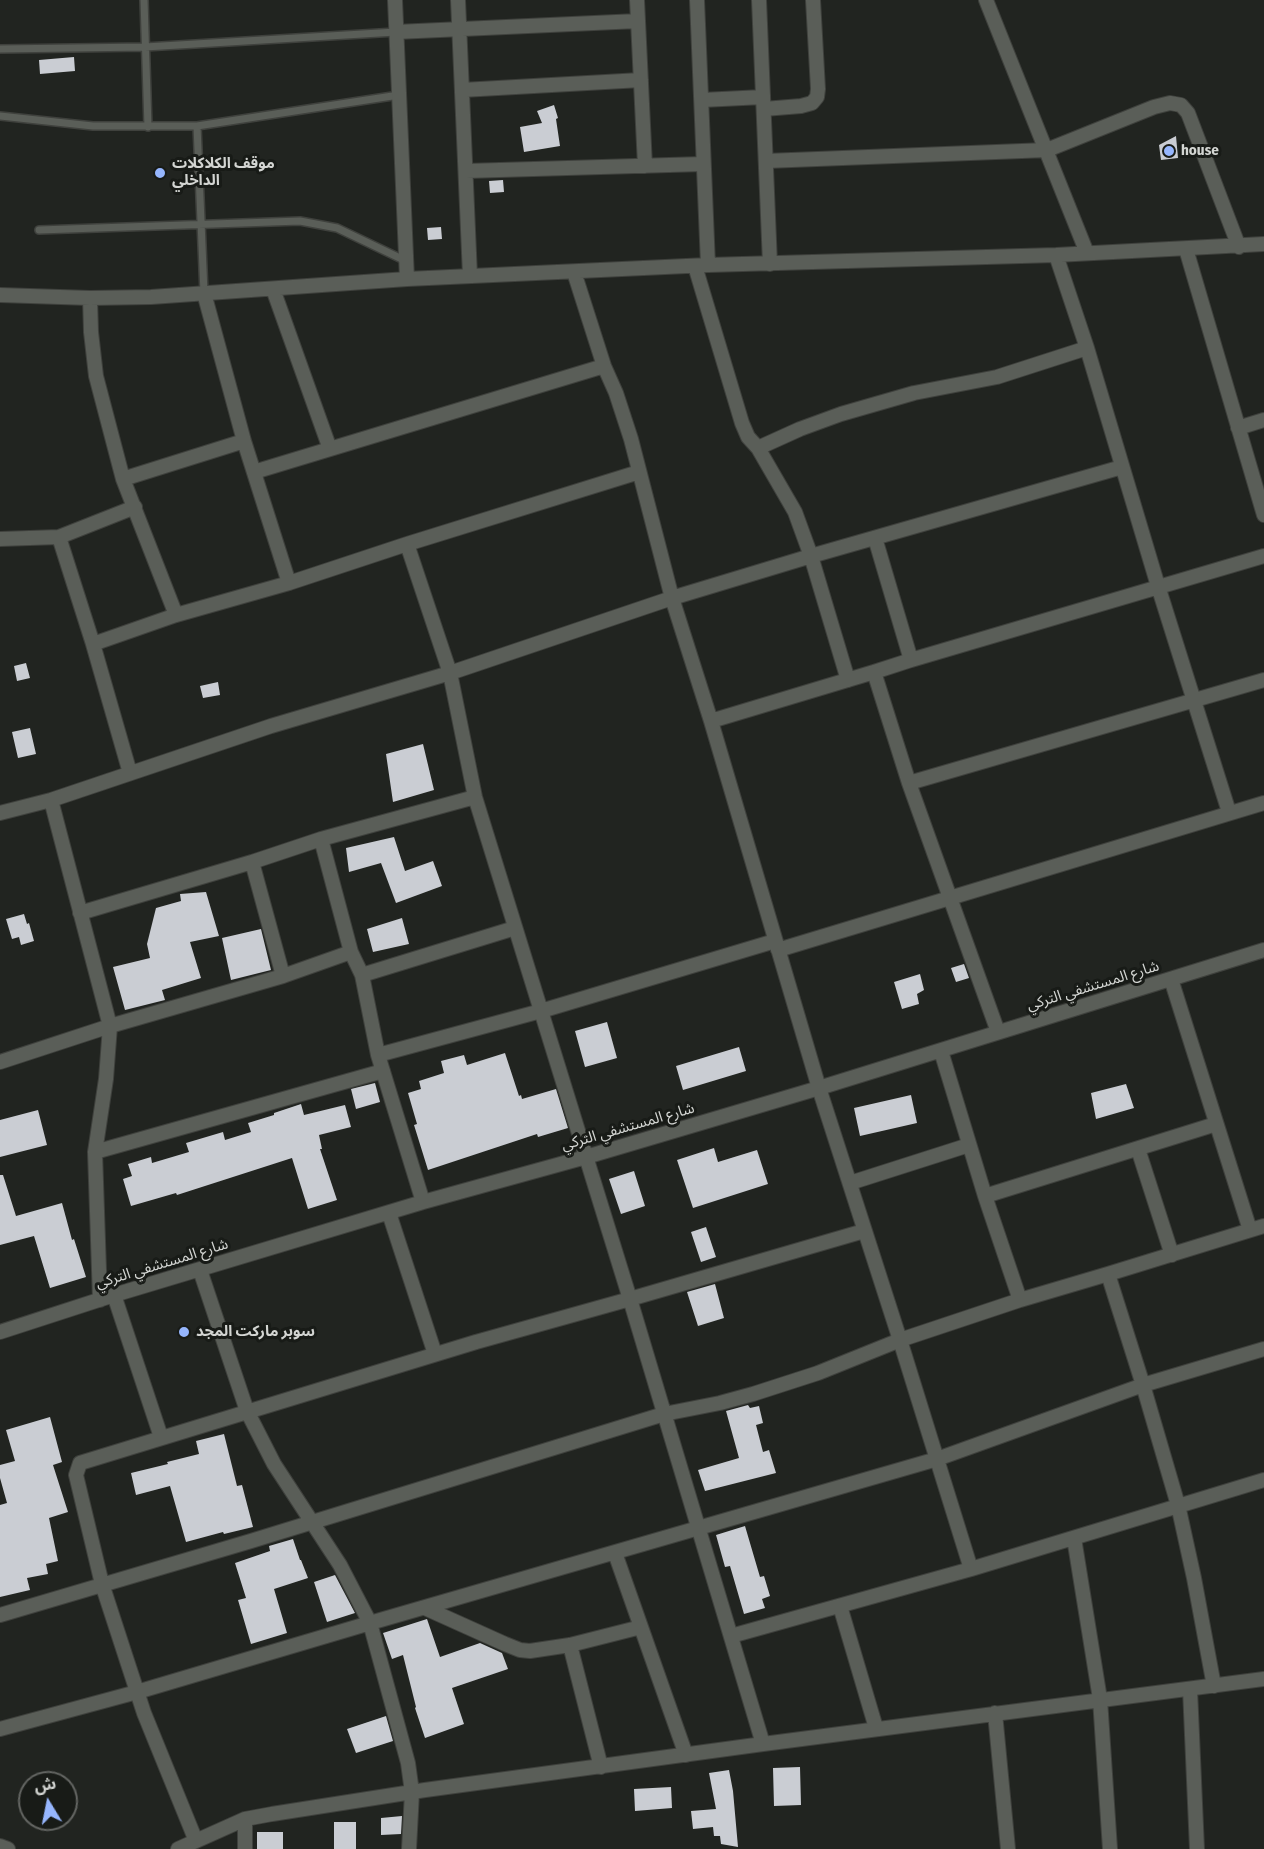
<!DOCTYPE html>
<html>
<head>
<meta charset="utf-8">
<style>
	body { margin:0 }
	#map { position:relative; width:1264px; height:1849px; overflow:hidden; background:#212420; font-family:"Fira Sans Condensed","Noto Sans Arabic",sans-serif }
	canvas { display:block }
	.north { position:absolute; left:18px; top:1771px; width:60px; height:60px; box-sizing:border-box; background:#181b17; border:2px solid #636562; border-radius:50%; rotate:350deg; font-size:16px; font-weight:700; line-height:24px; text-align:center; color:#d3d5d2 }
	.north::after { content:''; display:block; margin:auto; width:21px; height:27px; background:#96b6fd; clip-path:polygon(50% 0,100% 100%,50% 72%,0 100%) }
</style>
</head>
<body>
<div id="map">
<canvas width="1264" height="1849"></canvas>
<div class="north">ش</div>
</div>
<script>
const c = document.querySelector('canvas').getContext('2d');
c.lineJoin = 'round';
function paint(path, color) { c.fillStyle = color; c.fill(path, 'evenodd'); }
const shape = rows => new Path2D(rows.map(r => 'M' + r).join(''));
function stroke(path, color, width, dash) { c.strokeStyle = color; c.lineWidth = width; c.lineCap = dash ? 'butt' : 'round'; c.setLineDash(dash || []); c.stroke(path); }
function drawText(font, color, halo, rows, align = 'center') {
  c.font = font + ' "Fira Sans Condensed","Noto Sans Arabic",sans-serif'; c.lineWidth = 6; c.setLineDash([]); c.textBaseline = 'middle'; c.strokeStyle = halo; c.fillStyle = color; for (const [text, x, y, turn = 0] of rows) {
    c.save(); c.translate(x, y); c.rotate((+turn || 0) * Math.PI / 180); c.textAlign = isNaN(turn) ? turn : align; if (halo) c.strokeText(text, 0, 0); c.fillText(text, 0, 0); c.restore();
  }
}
paint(shape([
	[74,57,75,71,40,74,39,60],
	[554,105,558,118,556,119,560,146,524,152,520,127,542,123,537,111],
	[1176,136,1178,158,1161,160,1159,145],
	[503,180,504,192,490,193,489,181],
	[441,227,442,239,428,240,427,228],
	[26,663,30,678,17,681,14,666],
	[218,682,220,695,203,698,200,686],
	[30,728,36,754,18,758,12,732],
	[423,744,434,790,393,802,386,754],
	[394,837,405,871,433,861,442,886,396,903,381,863,349,872,346,848],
	[206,892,219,936,190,942,201,978,162,990,165,1000,125,1010,113,967,150,958,147,944,156,908,181,901,180,894],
	[24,914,27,924,29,923,34,941,21,945,19,937,12,939,6,919],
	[402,918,409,944,373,952,367,929],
	[261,929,271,970,231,980,222,938],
	[964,964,969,978,956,982,951,968],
	[920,974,924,990,917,994,919,1004,902,1009,894,982],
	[607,1022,617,1058,585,1067,575,1031],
	[739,1047,746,1071,683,1090,676,1066],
	[505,1053,519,1096,521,1095,522,1099,556,1089,568,1128,538,1137,537,1134,428,1170,414,1125,417,1124,408,1093,421,1089,419,1081,444,1073,441,1061,464,1055,467,1065],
	[375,1083,380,1102,356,1109,351,1089],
	[1126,1084,1134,1108,1096,1119,1091,1093],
	[911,1095,917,1123,860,1136,854,1108],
	[301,1104,304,1115,345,1105,351,1127,319,1135,322,1149,320,1149,337,1200,308,1209,292,1158,177,1195,176,1193,131,1206,123,1179,132,1176,128,1164,151,1157,152,1163,189,1152,186,1143,223,1132,225,1140,251,1132,248,1123,274,1115,274,1113],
	[38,1110,47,1145,0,1157,0,1120],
	[714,1148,718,1162,757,1150,768,1184,693,1208,677,1160],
	[634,1171,645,1206,621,1214,609,1179],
	[0,1175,3,1175,16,1216,62,1203,72,1240,74,1239,86,1277,50,1288,34,1236,0,1245],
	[706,1227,716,1257,701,1262,691,1232],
	[715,1284,724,1318,698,1326,687,1292],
	[748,1405,750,1408,759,1406,763,1423,756,1425,763,1452,769,1450,776,1473,705,1491,698,1470,739,1458,726,1411],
	[50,1417,62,1462,53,1465,68,1512,49,1518,58,1561,46,1564,48,1574,27,1578,30,1590,0,1597,0,1505,7,1503,0,1478,0,1465,15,1461,6,1430],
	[224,1434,237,1486,242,1485,253,1527,224,1534,223,1532,186,1542,170,1486,136,1495,131,1473,168,1464,167,1462,199,1454,196,1441],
	[745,1526,760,1577,764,1576,770,1596,762,1599,765,1608,744,1614,730,1566,725,1567,716,1535],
	[293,1539,300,1560,301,1560,308,1578,274,1589,287,1633,251,1644,238,1600,246,1598,235,1563,270,1551,269,1546],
	[335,1575,355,1613,327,1622,314,1582],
	[427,1619,440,1657,480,1643,502,1653,508,1669,452,1688,464,1724,425,1738,415,1708,416,1707,403,1655,392,1659,383,1633],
	[386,1716,393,1741,356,1753,347,1729],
	[800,1767,801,1805,774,1806,773,1768],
	[729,1770,733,1791,738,1847,721,1844,720,1836,714,1836,713,1827,693,1829,691,1811,716,1809,709,1773],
	[671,1787,672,1808,635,1811,634,1789],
	[402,1816,401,1834,381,1835,381,1818],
	[334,1822,356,1822,356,1849,334,1849],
	[257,1832,283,1832,283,1849,257,1849]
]), '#cacdd3');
const service = shape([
	[144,0,148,127],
	[0,49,145,47,396,32],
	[0,116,93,126,197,126,399,95],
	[197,126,204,293],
	[39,230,300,221,337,228,406,261]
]);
const minor = shape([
	[395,0,407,279],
	[458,0,470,276],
	[637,0,645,166],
	[697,0,708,265],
	[759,0,770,264],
	[986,0,1087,253],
	[396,32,638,21],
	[462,90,641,80],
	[702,100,763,97],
	[764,109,801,106,812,103,817,97,818,89,813,0],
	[766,161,1047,150,1154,107,1170,103,1181,105,1188,113,1239,247],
	[466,171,703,164],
	[1186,249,1264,515],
	[1056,255,1087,348,1158,586,1229,812],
	[695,266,742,423,748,437,758,448,795,512,811,556,848,680],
	[574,272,604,366,616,393,631,439,672,598,711,721,819,1088,900,1340,971,1569],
	[273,289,330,449],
	[204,293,244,441,289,583],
	[0,295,90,298,151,297,407,279,708,265,1056,255,1264,244],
	[90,298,91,332,96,376,123,479,176,615],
	[1238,428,1264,420],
	[758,448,800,429,841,414,914,393,997,377,1087,348],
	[254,472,604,366],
	[123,479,244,441],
	[59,537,93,644,130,773],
	[875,538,911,660],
	[0,539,59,537,135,507],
	[407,544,450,673,475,797,630,1299,763,1744],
	[93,644,176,615,289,583,407,544,639,472],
	[874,672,909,783,998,1032],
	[711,721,874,672,911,660,1264,556],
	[909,783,1264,680],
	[51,800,110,1026,106,1079,95,1152,100,1300],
	[0,813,51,800,271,726,450,673,672,598,811,556,1122,467],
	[321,839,351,952,362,975,378,1055,423,1202],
	[252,862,283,976],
	[80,913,252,862,321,839,475,797],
	[778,950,1264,803],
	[362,975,515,928],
	[1171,979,1250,1230],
	[941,1051,985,1196],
	[378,1055,541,1011,775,941],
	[0,1062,110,1026,283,976,351,952],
	[1138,1149,1172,1255],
	[95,1152,383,1071],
	[850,1183,969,1145],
	[389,1213,435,1354],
	[200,1270,247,1411,274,1464,340,1565,370,1623,408,1763,412,1792,409,1849],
	[1108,1274,1143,1385,1178,1505,1194,1578,1214,1686],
	[114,1295,161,1437],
	[1020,1300,985,1196,1216,1124],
	[0,1332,114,1295,423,1202,586,1157,819,1088,1264,950],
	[1074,1538,1100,1699,1110,1849],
	[615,1553,686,1755],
	[840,1606,876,1728],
	[425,1608,505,1644,520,1650,530,1651,570,1645,641,1627],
	[0,1615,251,1541,664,1414,720,1403,753,1394,818,1373,900,1340,1020,1300,1108,1274,1264,1226],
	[731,1636,971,1569,1264,1480],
	[570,1645,601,1767],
	[1190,1689,1197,1849],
	[995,1713,1008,1849],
	[0,1729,137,1692,370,1623,937,1459,1143,1385,1264,1349],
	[245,1819,245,1849],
	[196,1841,144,1713,102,1584,76,1475,80,1463,476,1342,630,1299,864,1231],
	[0,1846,8,1849],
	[178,1849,245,1819,272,1814,425,1790,763,1744,1264,1679]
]);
stroke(service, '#3f413d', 10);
stroke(minor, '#3f413d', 16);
stroke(service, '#5a5e58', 7);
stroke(minor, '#5a5e58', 14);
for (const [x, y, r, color] of [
	[1169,151,6,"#96b6fd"],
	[160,173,6,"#96b6fd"],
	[184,1332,6,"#96b6fd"]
]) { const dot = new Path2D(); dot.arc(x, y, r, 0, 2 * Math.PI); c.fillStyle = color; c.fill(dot); stroke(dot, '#181b17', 2); }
drawText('bold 15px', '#d3d5d2', '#181b17', [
	["house",1181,151],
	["موقف الكلاكلات",172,164],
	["الداخلي",172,181],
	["سوبر ماركت المجد",196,1332]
], 'left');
drawText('15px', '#d3d5d2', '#181b17', [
	["شارع المستشفي التركي",1093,986,-17],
	["شارع المستشفي التركي",628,1127,-16],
	["شارع المستشفي التركي",162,1264,-17]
]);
</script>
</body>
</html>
